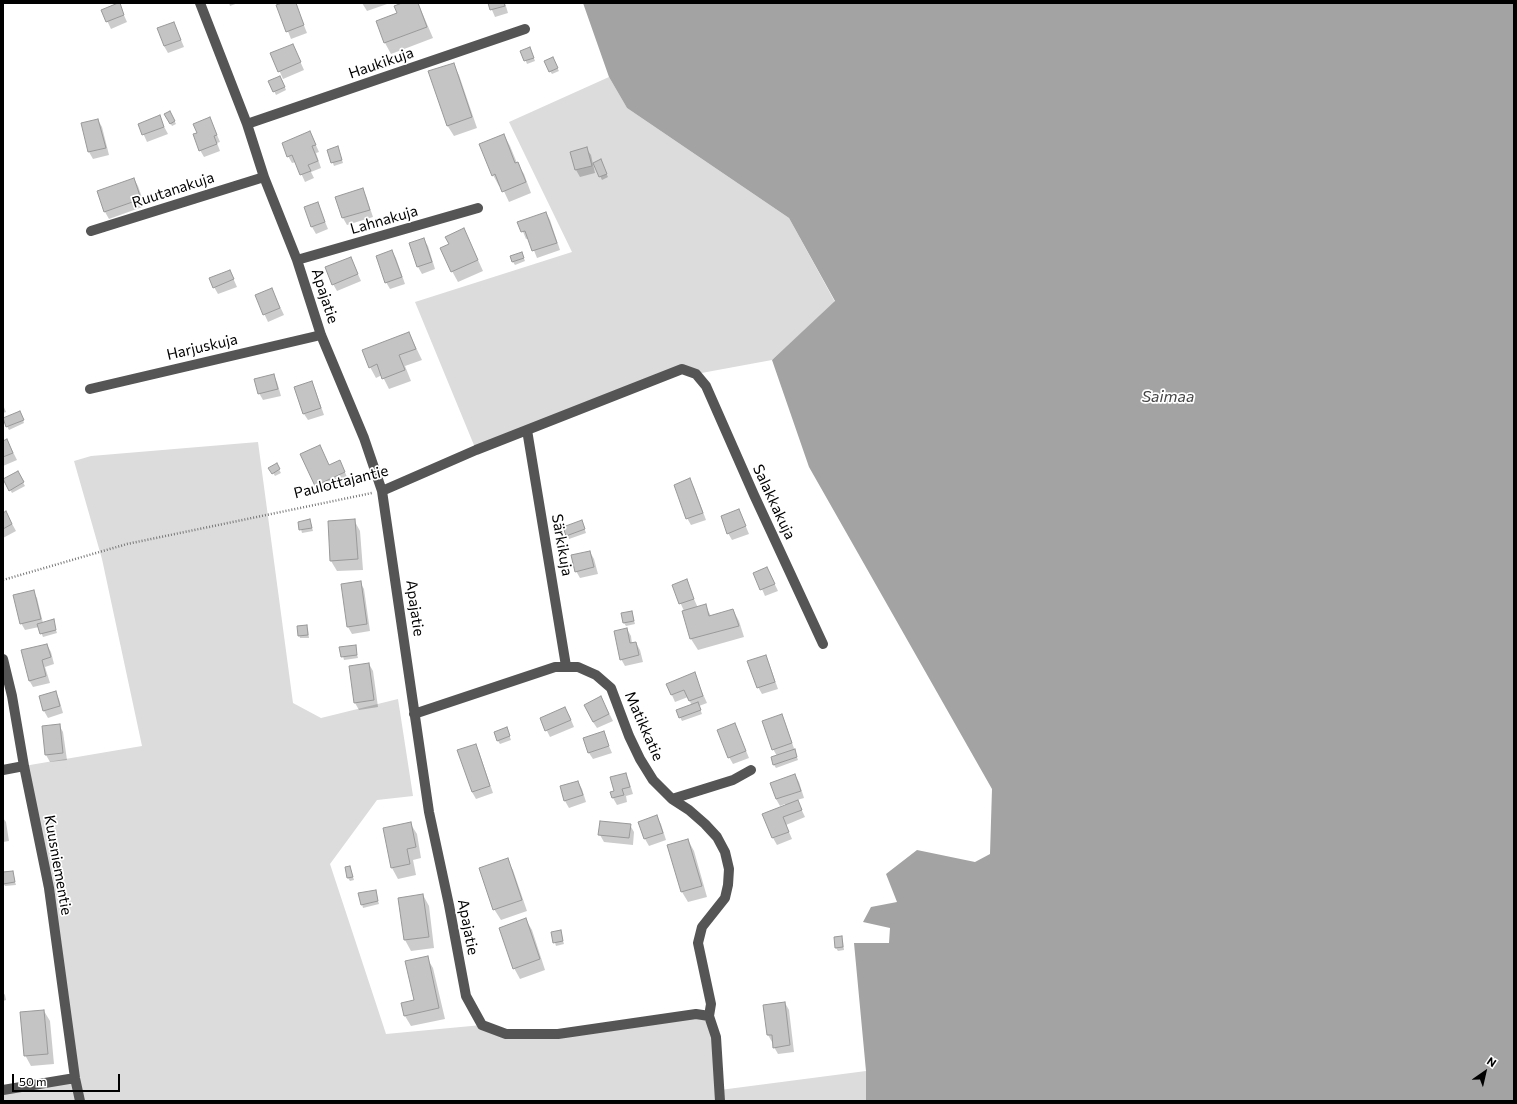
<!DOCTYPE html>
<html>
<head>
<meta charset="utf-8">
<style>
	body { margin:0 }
	#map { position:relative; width:1517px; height:1104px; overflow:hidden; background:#fff; font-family:Commissioner,sans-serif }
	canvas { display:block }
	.frame { position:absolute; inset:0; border:4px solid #000; pointer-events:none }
	.north { position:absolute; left:1465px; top:1052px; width:40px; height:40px; -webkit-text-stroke:3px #fff; paint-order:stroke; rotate:34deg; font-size:11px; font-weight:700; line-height:16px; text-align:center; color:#000 }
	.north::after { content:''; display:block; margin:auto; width:14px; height:18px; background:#000; clip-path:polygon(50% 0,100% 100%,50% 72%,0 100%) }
	.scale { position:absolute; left:12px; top:1074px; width:108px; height:18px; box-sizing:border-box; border:2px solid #000; border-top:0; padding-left:5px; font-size:12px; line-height:14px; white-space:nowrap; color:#000; -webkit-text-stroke:3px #fff; paint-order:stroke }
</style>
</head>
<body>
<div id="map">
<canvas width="1517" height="1104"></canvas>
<div class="frame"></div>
<div class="north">N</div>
<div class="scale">50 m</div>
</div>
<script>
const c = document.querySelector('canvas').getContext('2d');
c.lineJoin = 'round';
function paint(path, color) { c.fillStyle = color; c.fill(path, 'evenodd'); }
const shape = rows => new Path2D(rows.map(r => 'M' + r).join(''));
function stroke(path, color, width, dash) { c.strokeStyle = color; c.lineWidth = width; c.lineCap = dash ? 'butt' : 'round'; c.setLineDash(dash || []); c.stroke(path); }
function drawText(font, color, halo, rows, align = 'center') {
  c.font = font + ' Commissioner,sans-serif'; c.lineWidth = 3.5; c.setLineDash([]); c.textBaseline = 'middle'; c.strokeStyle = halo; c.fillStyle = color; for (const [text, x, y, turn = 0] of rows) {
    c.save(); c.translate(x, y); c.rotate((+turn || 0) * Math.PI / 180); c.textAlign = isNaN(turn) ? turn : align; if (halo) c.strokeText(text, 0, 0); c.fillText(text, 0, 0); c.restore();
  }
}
paint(shape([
	[609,77,627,108,789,218,835,302,772,360,696,374,682,369,476,450,415,302,572,252,509,122],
	[258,442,293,703,321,718,398,699,413,796,377,800,330,864,386,1034,482,1025,506,1034,709,1016,720,1090,866,1071,866,1101,3,1101,3,1090,75,1078,24,766,142,746,102,559,74,461,91,456]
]), '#dcdcdc');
paint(shape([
	[583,3,1514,3,1514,1101,866,1101,866,1071,854,943,889,943,890,928,863,922,871,907,897,902,886,874,917,850,975,862,990,854,992,789,809,467,772,360,835,301,789,218,627,108,609,77]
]), '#a3a3a3');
paint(shape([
	[229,3,238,3,230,6],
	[285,3,295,3,307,33,291,39,278,6],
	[362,3,390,3,367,11],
	[405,3,418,3,433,38,391,54,385,43,377,22,398,14],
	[489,3,505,3,508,13,495,17],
	[119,4,127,22,111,29,102,10],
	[174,23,184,47,168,53,164,46],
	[530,48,535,61,527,64,522,51],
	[296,52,304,70,283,79,272,54],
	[554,62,559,71,552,74,550,71],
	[453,64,459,75,477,128,454,136,447,125],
	[282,80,286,90,276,95,270,82],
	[170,112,176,124,172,126,166,115],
	[159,117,168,134,147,142,139,124],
	[210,118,220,142,217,143,220,151,204,157,200,150,198,133],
	[98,120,102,127,109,155,93,159,89,152,82,124],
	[310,132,319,152,316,153,321,168,311,172,314,178,305,182,296,162,292,163,288,156],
	[504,135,510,146,517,163,524,174,531,193,509,202,501,185,499,186,493,175],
	[586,148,591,155,595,173,580,177,576,170,571,152],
	[328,150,339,150,343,163,334,166],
	[594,164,602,164,608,177,602,180],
	[134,179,138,186,145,206,109,219,105,212,98,192],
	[362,189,366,196,373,217,347,225,343,218,336,197],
	[318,204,328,229,316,234,312,227,306,208],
	[546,213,550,220,560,250,537,258,529,238,526,239,519,222],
	[424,240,428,246,435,269,422,274,418,267,410,244],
	[469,240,483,271,458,282,452,271],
	[392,251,396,258,405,284,390,289,386,282],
	[523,256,525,261,515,265,513,262],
	[351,258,361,281,337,291,333,284],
	[230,271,237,287,218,294,214,287],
	[256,296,275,296,284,315,268,322],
	[409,333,422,360,405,366,411,381,389,389,382,375,376,378,370,367],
	[273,375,277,382,281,396,263,400,259,393],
	[311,382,315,389,324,415,308,420,304,414],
	[3,405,6,412,3,413],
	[21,415,24,423,9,430,3,419],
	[7,440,17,460,3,466,3,442],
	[276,464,281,473,275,476,270,468],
	[329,466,343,468,348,479,320,492,316,485],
	[17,472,25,486,12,493,4,479],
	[690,480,694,487,706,520,691,525,687,518],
	[739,510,749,534,732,540,728,533],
	[3,514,10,520,16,531,3,538],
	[310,520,313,531,302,533,299,522],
	[354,520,360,531,363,570,337,571,331,561],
	[583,524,586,533,569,539,564,527],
	[590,552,594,559,598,574,580,578,576,571],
	[767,568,778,591,765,596,755,573],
	[686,581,698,608,705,605,711,616,733,610,739,621,744,637,698,650,691,639,683,612,684,611,673,586],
	[360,582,364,589,370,631,352,634,348,627],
	[33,591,37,598,43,623,53,621,57,633,43,637,39,627,25,630,21,623],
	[632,612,635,624,626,626,624,623],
	[306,626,308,629,309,638,300,638,299,635],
	[627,629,631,636,632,644,636,643,640,650,643,662,625,666,621,659],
	[47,645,51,652,54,664,45,667,50,683,33,687,29,680],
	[355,646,358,658,344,660,341,648],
	[765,656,769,663,778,689,762,694,758,687],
	[369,664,373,671,378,707,359,710,355,703],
	[694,674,707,703,699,706,702,714,682,721,677,711,692,706,688,697,675,702,667,684],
	[55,692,59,699,63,713,48,718,44,711,40,697],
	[605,705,613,721,597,728,593,722],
	[569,715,574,727,550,737,541,719],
	[781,715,785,722,798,760,776,768,774,765,777,756,773,749],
	[59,725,63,732,67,760,50,762,46,755,43,727],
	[738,731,749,758,733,764,729,757],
	[508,732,511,740,500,744,498,741],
	[603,732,612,753,593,759,589,753],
	[475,745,479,752,493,793,476,799,472,792,458,751],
	[625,774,629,781,633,794,626,796,627,802,617,805,613,798],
	[795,775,799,782,804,798,797,800,805,817,786,825,792,839,777,845,773,838,785,806,785,804,780,806,776,799],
	[578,782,582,789,586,802,569,808,565,801],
	[657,817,661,824,666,840,649,846,645,839],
	[3,818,6,822,9,841,3,842],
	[601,822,630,825,634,832,633,845,604,842,600,835],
	[410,823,417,834,421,858,413,860,416,875,398,879,392,868],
	[688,840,694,851,707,897,688,902,682,892],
	[507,860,513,870,527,911,501,920,494,909],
	[350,867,354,880,350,881,348,878],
	[12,872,16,885,5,886,3,883,3,873],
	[375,891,379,904,363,908,362,904],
	[423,895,429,906,434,948,411,951,405,940,399,898],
	[526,920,532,930,545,970,520,979,514,968],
	[560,931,564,944,556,946,552,933],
	[835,938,841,938,843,941,844,950,838,951,836,948],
	[427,958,433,968,445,1019,411,1026,405,1016,415,1001],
	[3,992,5,995,6,1000,3,1001],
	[785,1003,789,1010,794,1052,778,1054,774,1047,774,1042,772,1042,768,1035],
	[44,1011,50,1021,54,1064,31,1066,25,1055]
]), '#0003');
const building = shape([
	[118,3,120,3,124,15,106,22,101,10,118,3],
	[282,3,296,3,304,25,286,32,276,5,282,3],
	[402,3,418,3,427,27,384,43,376,21,397,13,394,6,402,3],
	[488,3,504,3,505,6,490,10,488,3],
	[174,22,181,40,164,46,157,28,174,22],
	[293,44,301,62,278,72,270,53,293,44],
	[530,47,534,58,524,61,520,51,530,47],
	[553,57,558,68,549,72,544,61,553,57],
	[454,63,472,117,447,126,428,71,454,63],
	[280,76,285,87,273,92,268,81,280,76],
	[170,111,175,121,170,124,164,114,170,111],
	[160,115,164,127,142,135,138,124,160,115],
	[210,117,217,135,214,136,217,144,199,151,193,134,197,133,193,124,210,117],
	[98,119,106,148,88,152,81,123,98,119],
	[310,131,316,145,312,146,318,161,308,165,311,171,300,175,292,155,287,157,282,143,310,131],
	[504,134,515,163,518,162,526,182,502,192,495,174,492,176,479,144,504,134],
	[338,146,342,160,331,163,327,150,338,146],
	[587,147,592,166,575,170,570,152,587,147],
	[601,159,607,174,599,177,593,163,601,159],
	[134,178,141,199,104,212,97,191,134,178],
	[363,188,370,210,342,218,335,197,363,188],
	[318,202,325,222,311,227,304,207,318,202],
	[546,212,557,243,532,251,525,231,521,232,517,222,546,212],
	[464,228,478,260,451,272,440,248,449,244,445,237,464,228],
	[424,238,432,262,417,267,409,243,424,238],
	[392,250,402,277,385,283,376,256,392,250],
	[522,252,524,258,512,262,510,256,522,252],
	[351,257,358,274,332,285,325,267,351,257],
	[230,270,234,279,213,288,209,278,230,270],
	[272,288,280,308,263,315,255,295,272,288],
	[409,332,416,349,399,355,405,370,382,379,377,364,369,368,362,350,409,332],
	[274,374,278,389,258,394,254,379,274,374],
	[312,381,321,408,303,414,294,387,312,381],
	[20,411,24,420,6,427,3,418,20,411],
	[7,439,13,453,3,457,3,441,7,439],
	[320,445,329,465,340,460,345,472,315,486,300,454,320,445],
	[277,463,280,469,272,474,268,468,277,463],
	[18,471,24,482,9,491,3,479,18,471],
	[690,478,703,513,686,519,674,485,690,478],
	[739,509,746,526,727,534,721,516,739,509],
	[6,511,12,524,3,529,3,513,6,511],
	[310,519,312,528,299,530,298,522,310,519],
	[355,519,358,559,330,561,328,521,355,519],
	[582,520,585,529,566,536,563,527,582,520],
	[590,551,594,567,575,572,571,555,590,551],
	[767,567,775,584,760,590,753,573,767,567],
	[687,579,694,599,679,604,672,585,687,579],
	[361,581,367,624,347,627,341,584,361,581],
	[34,590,41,619,20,624,13,595,34,590],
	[706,604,709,616,733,609,739,626,690,639,682,611,706,604],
	[632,611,634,621,623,623,621,613,632,611],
	[54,619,56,630,40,634,37,624,54,619],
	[307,625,308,635,298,636,297,626,307,625],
	[627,628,630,643,636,642,639,655,620,660,614,631,627,628],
	[47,644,51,657,42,660,46,676,29,681,21,650,47,644],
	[356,645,357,655,341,657,339,647,356,645],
	[766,655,775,682,757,688,747,661,766,655],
	[369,663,374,700,354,703,349,666,369,663],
	[695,672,703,696,689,701,684,690,671,695,666,684,695,672],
	[56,691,60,706,43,711,39,696,56,691],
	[601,696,609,714,593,722,584,705,601,696],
	[698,702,701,710,679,718,676,710,698,702],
	[565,707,571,720,545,731,540,718,565,707],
	[782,714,792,743,772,750,762,721,782,714],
	[735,723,746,751,728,758,717,730,735,723],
	[60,724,63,753,45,755,42,726,60,724],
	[507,727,510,736,497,741,494,732,507,727],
	[604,731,609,746,588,753,583,738,604,731],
	[476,744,490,786,472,792,457,750,476,744],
	[795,749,797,757,773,765,771,757,795,749],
	[626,773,630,787,622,789,624,795,612,798,610,792,614,791,610,777,626,773],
	[795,774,801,791,776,799,770,783,795,774],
	[578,781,583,795,564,801,560,786,578,781],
	[798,800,802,810,783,817,789,832,772,838,762,814,798,800],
	[657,815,663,833,644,839,638,822,657,815],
	[600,821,631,824,629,838,598,835,600,821],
	[411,822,416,847,407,849,410,864,391,868,383,828,411,822],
	[688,839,702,886,681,892,667,845,688,839],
	[508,858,522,900,493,910,479,868,508,858],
	[350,866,353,877,347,878,345,867,350,866],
	[13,871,15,882,3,884,3,872,13,871],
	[376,890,378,901,361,905,358,893,376,890],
	[423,894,429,937,404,940,398,898,423,894],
	[526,918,540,959,513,969,499,928,526,918],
	[561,930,563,941,553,943,551,932,561,930],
	[842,936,843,947,835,948,834,937,842,936],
	[428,956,439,1008,404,1016,401,1003,414,1000,405,961,428,956],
	[785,1002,790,1045,773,1048,772,1035,767,1035,763,1005,785,1002],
	[44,1010,48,1054,24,1056,20,1012,44,1010]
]);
paint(building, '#c4c4c4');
stroke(building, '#999', 1);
stroke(shape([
	[3,580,127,544,372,493]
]), '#777', 2.5, [1, 2]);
stroke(shape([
	[200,3,247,124,264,177,297,260,321,335,364,438,382,491,429,812,449,905,466,996,482,1025,506,1034,558,1034,696,1014,709,1016,716,1037,720,1101],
	[247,124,525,29],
	[91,231,264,177],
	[297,260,478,208],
	[90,389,321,335],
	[527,430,566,666],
	[382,491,476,450,682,369,696,374,706,386,754,495,823,644],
	[3,659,12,696,24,766,49,888,75,1078,80,1101],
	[414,714,555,667,578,667,596,675,611,688,629,736,640,759,653,780,672,799,689,810,705,824,717,837,725,852,729,869,728,885,725,898,702,927,698,943,711,1004,709,1016],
	[3,770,24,766],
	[672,799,733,780,751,770],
	[3,1090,75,1078]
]), '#555', 10);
drawText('15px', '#000', '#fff', [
	["Haukikuja",381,63,-19],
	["Ruutanakuja",173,190,-18],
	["Lahnakuja",384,220,-16],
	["Apajatie",325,296,72],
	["Harjuskuja",202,347,-13],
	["Paulottajantie",341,482,-14],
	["Salakkakuja",774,502,65],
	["Särkikuja",562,545,80],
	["Apajatie",415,608,82],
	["Matikkatie",644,726,66],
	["Kuusniementie",58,865,80],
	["Apajatie",468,927,79]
]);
drawText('italic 16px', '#444', '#fff', [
	["Saimaa",1168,397]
]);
</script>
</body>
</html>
